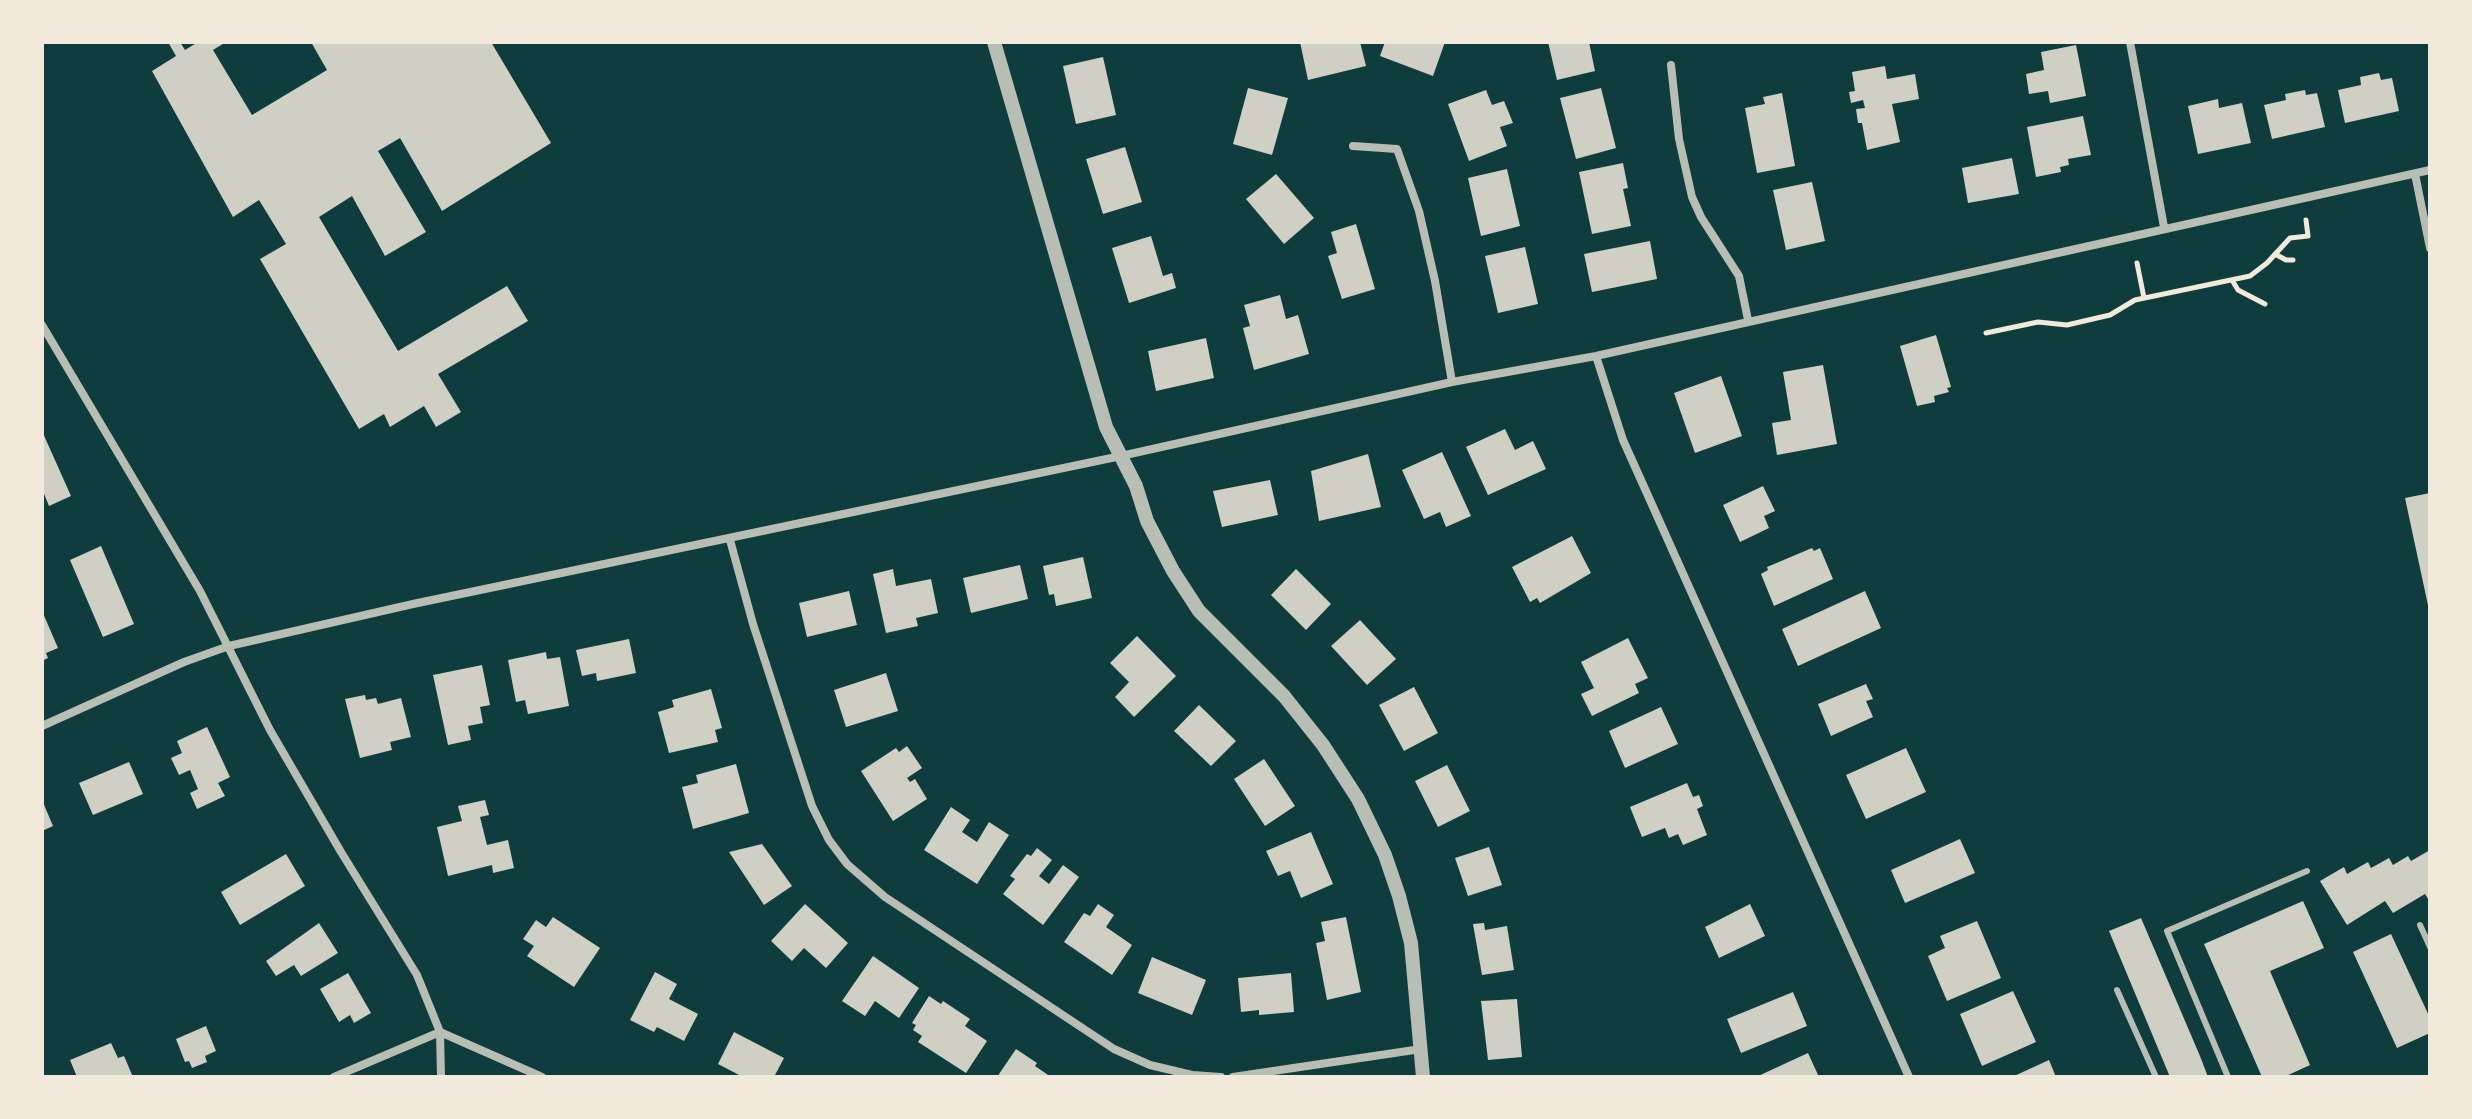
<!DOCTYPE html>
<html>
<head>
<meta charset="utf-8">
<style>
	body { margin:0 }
	#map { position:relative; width:2472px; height:1119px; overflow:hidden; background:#0f3d3e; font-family:Quicksand,sans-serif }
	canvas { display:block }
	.frame { position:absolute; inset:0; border:44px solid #f1e9da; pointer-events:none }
</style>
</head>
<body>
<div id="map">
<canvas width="2472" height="1119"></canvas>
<div class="frame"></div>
</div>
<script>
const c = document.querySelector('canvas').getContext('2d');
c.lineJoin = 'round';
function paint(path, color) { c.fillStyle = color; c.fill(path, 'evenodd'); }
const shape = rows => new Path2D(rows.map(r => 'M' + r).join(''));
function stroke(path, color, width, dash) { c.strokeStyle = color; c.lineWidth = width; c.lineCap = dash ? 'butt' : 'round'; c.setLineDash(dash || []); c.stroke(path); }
paint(shape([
	[168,42,180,42,185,50,198,42,226,42,213,50,252,115,327,70,311,42,491,42,551,143,442,211,400,138,378,151,426,232,385,256,352,196,319,217,398,351,507,286,528,321,438,374,461,412,436,427,424,406,390,427,384,414,359,429,260,259,286,244,259,200,233,217,152,71,176,56],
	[1300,42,1360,42,1366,66,1308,80],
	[1385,42,1445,42,1433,76,1380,56],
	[1548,42,1589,42,1595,71,1557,80],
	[2076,45,2086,96,2050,103,2048,91,2029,94,2026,74,2044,70,2041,52],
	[1103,57,1116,115,1076,124,1063,66],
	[1885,66,1887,79,1915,74,1919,99,1892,104,1900,142,1867,150,1862,123,1858,123,1856,109,1865,108,1863,100,1851,103,1849,92,1855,91,1852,72],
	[2379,73,2381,80,2392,78,2399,111,2345,123,2338,90,2361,85,2360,77],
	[1248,88,1288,98,1272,155,1233,144],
	[1601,88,1616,148,1576,159,1560,98],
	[1486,90,1492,105,1504,101,1513,123,1500,127,1507,146,1469,161,1448,104],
	[2305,90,2306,95,2317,93,2325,127,2272,139,2264,105,2286,100,2285,94],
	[1782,93,1795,166,1757,173,1745,108,1765,104,1763,97],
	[2218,99,2219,108,2242,103,2251,143,2198,154,2188,106],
	[2083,116,2091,155,2068,159,2069,165,2060,167,2061,172,2036,177,2027,127],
	[1125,147,1142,202,1103,214,1086,159],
	[2012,158,2019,194,1968,203,1962,168],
	[1623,163,1628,188,1623,189,1631,226,1592,234,1579,172],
	[1507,169,1520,226,1481,236,1468,178],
	[1276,174,1314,218,1284,244,1246,199],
	[1812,182,1825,241,1786,250,1773,190],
	[1356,224,1375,289,1342,299,1328,256,1337,253,1331,232],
	[1151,236,1163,276,1172,273,1176,288,1129,303,1112,248],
	[1650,241,1657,279,1592,292,1584,254],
	[1525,247,1538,304,1498,313,1485,256],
	[1280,295,1286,319,1298,315,1309,354,1254,370,1243,328,1250,326,1244,305],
	[1936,335,1951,387,1947,388,1949,392,1934,396,1935,402,1917,406,1900,346],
	[1206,338,1214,378,1156,391,1148,351],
	[1823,365,1837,444,1777,455,1772,423,1791,420,1783,372],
	[1721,376,1742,436,1695,453,1674,393],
	[1505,429,1515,450,1533,441,1546,469,1488,495,1466,447],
	[42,431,71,496,49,506,42,489],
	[1442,452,1471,516,1446,527,1440,512,1424,519,1402,470],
	[1368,454,1381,507,1319,521,1311,471],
	[1270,480,1278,515,1222,527,1213,491],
	[1763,486,1775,511,1764,516,1769,528,1740,542,1723,505],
	[2430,493,2430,609,2429,610,2405,498],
	[1572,536,1591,573,1540,603,1537,598,1530,602,1512,567],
	[101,546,134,624,103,637,70,560],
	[1812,548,1814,551,1820,548,1833,579,1774,606,1761,574,1768,570,1767,567],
	[1083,557,1092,598,1056,606,1054,594,1049,595,1043,566],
	[1020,565,1028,599,971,613,963,578],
	[893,569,896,586,931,579,938,613,916,618,918,626,886,633,873,574],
	[1296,569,1331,604,1306,630,1271,595],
	[849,591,857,625,807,637,799,603],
	[1865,591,1881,628,1798,666,1782,629],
	[42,611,58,648,46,653,48,658,42,661],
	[1360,620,1396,659,1367,685,1331,646],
	[1137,636,1176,676,1134,717,1115,697,1129,682,1110,663],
	[1628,638,1648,678,1635,684,1639,693,1592,716,1581,694,1594,688,1581,662],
	[629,639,636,673,597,681,596,673,582,676,576,650],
	[546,652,547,659,560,657,569,706,528,714,525,700,516,702,508,660],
	[482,665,490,705,480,707,483,723,468,726,471,740,448,745,433,675],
	[886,673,898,711,846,727,834,690],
	[1866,684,1873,699,1866,701,1873,717,1831,736,1818,704],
	[1414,687,1438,733,1404,751,1379,705],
	[711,689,722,728,715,730,718,742,669,753,658,712,674,707,672,700],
	[365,695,366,700,376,698,378,704,401,698,411,737,390,742,392,750,360,758,345,699],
	[1199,705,1236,741,1211,766,1174,731],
	[1661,707,1678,744,1625,768,1609,731],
	[207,727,230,777,218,783,225,796,197,809,190,793,198,789,190,770,179,775,171,758,182,753,177,741],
	[907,746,922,768,907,778,910,782,915,779,927,799,893,821,861,771,896,748,899,752],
	[1906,748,1926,792,1866,819,1846,775],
	[1264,759,1295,806,1265,826,1234,779],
	[129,762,143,794,93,815,79,783],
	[736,764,749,813,693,829,682,787,698,783,696,775],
	[1447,765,1470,811,1438,827,1415,781],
	[1687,783,1693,797,1699,795,1703,806,1697,809,1707,835,1683,845,1678,834,1669,838,1665,828,1642,837,1630,807],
	[42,800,53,826,42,831],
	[485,800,489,815,480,817,487,845,508,840,514,868,493,873,492,865,448,876,437,827,462,821,458,806],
	[951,807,970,820,962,832,977,842,989,822,1009,835,977,884,924,850],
	[1311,832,1333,884,1301,898,1290,871,1278,876,1266,851],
	[1960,839,1975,873,1905,903,1891,870],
	[762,844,792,886,764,905,729,852],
	[1489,847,1502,885,1468,896,1455,858],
	[1037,848,1052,860,1039,876,1049,884,1063,865,1079,877,1043,925,1003,894,1015,879,1010,876,1027,854,1031,856],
	[2430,850,2430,902,2425,894,2393,913,2385,901,2347,925,2320,881,2344,867,2347,874,2368,862,2371,868,2389,858,2393,865,2408,856,2411,861],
	[286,854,305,886,240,925,221,892],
	[2303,901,2324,948,2270,971,2310,1065,2284,1077,2262,1077,2204,944],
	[805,904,848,943,826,968,804,948,792,961,771,941],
	[1098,904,1114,915,1106,927,1132,945,1112,975,1064,942,1084,913,1090,916],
	[1750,904,1765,936,1719,958,1705,927],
	[553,917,600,948,574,987,527,956,534,946,523,939,536,920,546,927],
	[1346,917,1361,992,1327,1000,1316,943,1325,941,1321,922],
	[2141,918,2200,1056,2208,1077,2170,1077,2142,1010,2109,931],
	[1977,921,2001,978,1947,1001,1928,956,1945,948,1940,936],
	[319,923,338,953,301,976,294,965,276,976,266,961],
	[1484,923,1485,930,1507,926,1514,970,1482,975,1473,924],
	[2391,934,2430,1018,2430,1033,2397,1048,2353,952],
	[873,956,919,988,899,1018,875,1001,865,1016,842,1001],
	[1152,957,1206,980,1192,1015,1138,993],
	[655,972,677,984,669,999,698,1014,684,1041,657,1027,654,1032,630,1020],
	[348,973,371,1013,354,1023,350,1015,339,1022,320,989],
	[1291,973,1294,1012,1259,1015,1259,1010,1241,1012,1238,978],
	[2013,991,2036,1042,1982,1066,1960,1014],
	[1793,992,1807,1026,1741,1053,1727,1019],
	[929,996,941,1004,943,1001,970,1019,965,1026,987,1041,966,1073,918,1042,922,1036,913,1030,916,1025,912,1023],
	[1517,999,1522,1057,1488,1060,1481,1001],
	[206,1026,216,1051,205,1056,207,1062,192,1068,189,1061,185,1062,176,1039],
	[734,1032,784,1058,774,1077,743,1077,718,1064],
	[111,1043,118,1058,124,1056,133,1077,77,1077,70,1060],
	[1016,1049,1037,1063,1035,1066,1051,1077,997,1077],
	[1808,1053,1819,1077,1756,1077],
	[2049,1060,2056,1077,2012,1077]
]), '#cfcfc3');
stroke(shape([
	[2275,254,2286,260,2293,260],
	[2137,263,2144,298],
	[2232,280,2238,290,2265,304],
	[1986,333,2038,322,2067,325,2110,315,2135,300,2250,276,2267,263,2290,238,2308,236,2306,220]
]), '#f1e9da', 5);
stroke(shape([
	[2420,925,2430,947],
	[2117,990,2156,1077],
	[2228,1077,2167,931,2307,871]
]), '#b8beb3', 6);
stroke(shape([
	[2130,42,2164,227],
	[1671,65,1679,139,1692,197,1701,217,1739,276,1748,320],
	[1353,146,1397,149,1419,211,1435,281,1452,382],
	[2415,174,2430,248],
	[42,325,200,591,270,730,341,852,417,975,440,1032,441,1077],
	[1596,356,1623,440,1909,1077],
	[730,540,753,624,812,806,829,840,847,864,885,897,1114,1049,1150,1065,1192,1075,1221,1077],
	[42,726,184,662,229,646,413,604,1121,456,1452,382,1596,356,2430,170],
	[440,1032,542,1077],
	[334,1077,440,1032],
	[1233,1077,1421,1049]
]), '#b8beb3', 8);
stroke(shape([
	[994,42,1106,427,1136,486,1147,521,1173,571,1199,611,1284,696,1323,745,1358,799,1385,855,1399,896,1411,943,1423,1077]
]), '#b8beb3', 14);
</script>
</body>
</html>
